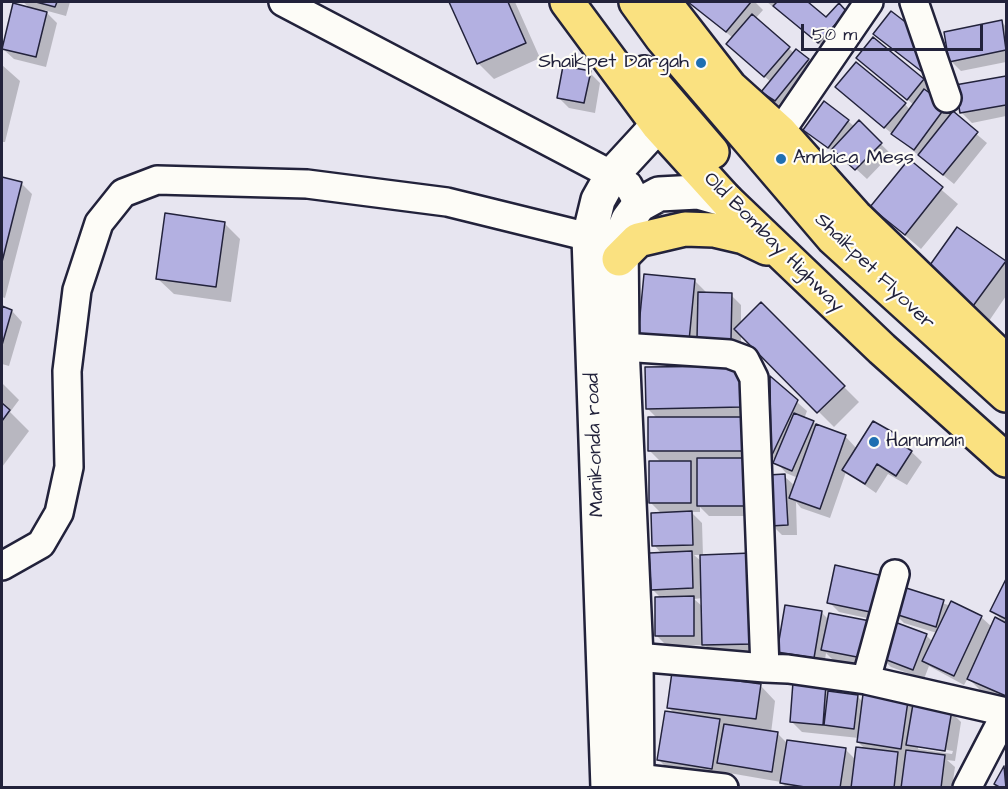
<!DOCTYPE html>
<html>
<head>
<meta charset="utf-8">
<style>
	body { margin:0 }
	#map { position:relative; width:1008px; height:789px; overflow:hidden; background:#e7e5f0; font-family:"Architects Daughter",sans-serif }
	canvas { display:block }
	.frame { position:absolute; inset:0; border:3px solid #22223b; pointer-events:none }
	.scale { position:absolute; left:801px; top:24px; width:182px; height:27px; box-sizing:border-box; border:3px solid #22223b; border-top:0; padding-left:8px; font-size:18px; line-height:21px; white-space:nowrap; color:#22223b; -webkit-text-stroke:4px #fdfcf7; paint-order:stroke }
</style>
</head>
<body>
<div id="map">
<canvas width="1008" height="789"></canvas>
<div class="frame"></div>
<div class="scale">50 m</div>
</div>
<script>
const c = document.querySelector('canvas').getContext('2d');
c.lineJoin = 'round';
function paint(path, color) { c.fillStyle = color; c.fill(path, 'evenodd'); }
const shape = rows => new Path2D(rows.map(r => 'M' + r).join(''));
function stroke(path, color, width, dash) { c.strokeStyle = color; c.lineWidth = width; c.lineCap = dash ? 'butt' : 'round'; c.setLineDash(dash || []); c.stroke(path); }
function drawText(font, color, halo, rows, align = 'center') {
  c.font = font + ' "Architects Daughter",sans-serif'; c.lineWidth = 4.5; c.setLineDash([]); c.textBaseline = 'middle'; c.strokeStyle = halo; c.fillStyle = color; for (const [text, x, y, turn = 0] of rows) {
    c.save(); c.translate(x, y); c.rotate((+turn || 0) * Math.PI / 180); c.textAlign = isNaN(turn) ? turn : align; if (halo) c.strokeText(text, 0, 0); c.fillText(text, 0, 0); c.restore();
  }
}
paint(shape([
	[23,2,70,2,66,16,44,10,57,23,46,67,14,59,3,49,31,9],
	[451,2,515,2,540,58,494,79,478,63],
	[689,2,755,2,763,10,755,19,795,54,808,60,818,70,786,111,763,92,771,82,738,54,733,38],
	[767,2,806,2,826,19,849,15,829,52],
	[1002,22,1006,27,1006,62,961,71,951,61],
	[873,39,923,80,934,90,930,95,987,143,954,184,847,97,905,104,910,110,914,105,858,58],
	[2,65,20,81,5,142,2,142],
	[590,73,600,83,595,113,569,108,559,98],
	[1006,77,1006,116,972,123,961,112,957,86],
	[848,121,855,127,859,123,891,154,867,179,841,155,839,157,805,129],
	[909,162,958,204,921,249,872,207],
	[2,178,21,183,32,194,5,298,2,297],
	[224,223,240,239,231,302,174,294,158,279],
	[1005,262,1006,296,989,321,942,288],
	[694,280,708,294,731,295,741,305,741,324,761,304,859,402,834,427,741,334,741,349,655,351],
	[2,308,12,311,22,322,9,366,2,364],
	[741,367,755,516,709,516,700,507,700,512,691,512,702,523,703,556,769,659,720,660,705,645,667,646,657,636,661,598,652,589,662,554,654,545,662,514,650,502,662,463,650,451,658,419,647,408],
	[694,555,701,555,702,562],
	[703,598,703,607,694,599],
	[772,380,807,411,804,419,845,436,857,449,895,436,922,462,907,485,888,474,876,493,846,472,830,518,801,508,796,502,797,535,782,535,772,525,784,476,795,486,798,478,786,473,772,457],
	[2,383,19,400,10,412,29,431,2,467],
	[836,567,885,622,839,612,829,602],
	[1006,582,1006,704,984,694,968,678,964,685,929,666,924,679,891,667,880,657,926,635,933,642,937,633,904,623,893,612,901,588,981,617,992,627,1005,623,992,610],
	[821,612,829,620,873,667,833,660,826,653,824,667,789,662,778,651],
	[760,685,775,701,771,733,778,734,788,744,845,749,856,760,866,750,858,742,859,738,802,732,792,722,825,686,832,693,858,697,864,703,908,702,914,708,951,712,961,722,955,761,947,760,955,767,952,788,787,788,781,782,729,773,727,784,674,775,659,760,675,714,668,707],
	[918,745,953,751,952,754,918,749],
	[1005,768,1006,788,1000,788,996,784]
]), '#0003');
const building = shape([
	[36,2,57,2,55,7,36,2],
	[449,2,508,2,526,43,477,64,449,2],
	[688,2,751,2,726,32,688,2],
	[777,2,808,2,826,17,839,3,847,12,818,43,773,6,777,2],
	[13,3,47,12,36,57,2,49,13,3],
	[891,11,925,37,915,50,932,64,925,74,873,34,891,11],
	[752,14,790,47,764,77,726,44,752,14],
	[1002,20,1006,50,949,62,944,32,1002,20],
	[873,37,924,79,907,100,856,58,873,37],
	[796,49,809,59,775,101,761,92,796,49],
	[856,62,906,103,884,128,835,87,856,62],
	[563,66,591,71,584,103,557,98,563,66],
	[1006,76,1006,105,960,113,955,85,1006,76],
	[924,89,947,105,914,150,891,134,924,89],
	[824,101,849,120,828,148,803,130,824,101],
	[953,111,978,132,943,175,918,155,953,111],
	[859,120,882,143,855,170,832,149,859,120],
	[909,159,943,187,905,235,870,207,909,159],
	[2,177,22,182,2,262,2,177],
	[165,213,225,222,216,287,156,279,165,213],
	[957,227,1006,261,973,306,925,272,957,227],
	[644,274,695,279,689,341,638,336,644,274],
	[698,292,732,293,731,340,697,339,698,292],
	[761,302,845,386,817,413,734,329,761,302],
	[2,306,12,310,2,345,2,306],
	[742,366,742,407,646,409,645,367,742,366],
	[770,376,798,400,771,457,770,376],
	[2,403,10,410,2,421,2,403],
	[794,413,814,421,792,471,773,463,794,413],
	[648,417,743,417,743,451,648,451,648,417],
	[873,421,896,434,893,439,912,451,896,476,877,464,865,484,842,470,873,421],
	[816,424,846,435,820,509,789,498,816,424],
	[697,458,745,458,745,506,697,506,697,458],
	[649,461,691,461,691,503,649,503,649,461],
	[785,474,788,525,770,526,768,475,785,474],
	[692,511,693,545,652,546,651,513,692,511],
	[692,551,693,588,651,590,649,553,692,551],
	[751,553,754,644,702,645,700,555,751,553],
	[835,565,883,576,875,613,827,603,835,565],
	[1006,579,1006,619,990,611,1006,579],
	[900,586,944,600,936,627,892,613,900,586],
	[694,596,694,636,655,636,655,597,694,596],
	[951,601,982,616,954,676,922,661,951,601],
	[785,605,822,611,814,658,777,652,785,605],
	[829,613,870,621,862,658,821,650,829,613],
	[995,617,1006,623,1006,696,967,679,995,617],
	[892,621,927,634,913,670,879,657,892,621],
	[672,672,761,684,756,719,667,708,672,672],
	[793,682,826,684,823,725,790,722,793,682],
	[828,691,858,695,854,729,824,725,828,691],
	[863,694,908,701,901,749,857,742,863,694],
	[913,704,952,710,945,751,906,745,913,704],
	[665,711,720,719,712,769,657,760,665,711],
	[724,724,778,732,772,772,717,763,724,724],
	[787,740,846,748,840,788,811,788,780,783,787,740],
	[856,747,898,752,894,788,851,788,856,747],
	[906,750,945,755,941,788,901,788,906,750],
	[1004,766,1006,788,1001,788,994,784,1004,766]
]);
paint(building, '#b3b0e1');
stroke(building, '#22223b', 1.5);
const street = shape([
	[283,2,612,175,628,185,639,205],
	[914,2,947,98],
	[780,132,869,2],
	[622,347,729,354,745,360,754,378,765,668,636,657],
	[2,566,41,544,59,513,69,467,67,371,77,290,99,223,123,193,157,180,307,184,447,202,589,237],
	[765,668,788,669,866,680,1006,712],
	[866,680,895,574],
	[637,778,724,788],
	[967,788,1006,713]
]);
const secondary = shape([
	[608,788,589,237,598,200,612,175,658,125],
	[637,788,636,657,622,347,621,237,628,220,639,205,659,194,698,192,726,200]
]);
const primary = shape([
	[567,2,658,125,726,200,882,349,1006,460],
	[636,2,662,38,833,238,1006,395],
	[664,2,730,87,780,132,855,216,1006,362],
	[644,73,712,152],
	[619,259,638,240,685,229,714,230,744,237,767,248]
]);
stroke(street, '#22223b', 32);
stroke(secondary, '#22223b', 38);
stroke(primary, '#22223b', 38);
stroke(street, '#fdfcf7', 27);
stroke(secondary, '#fdfcf7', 33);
stroke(primary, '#fae180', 33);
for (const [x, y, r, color] of [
	[701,63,6,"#1f6fb2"],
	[781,159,6,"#1f6fb2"],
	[874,442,6,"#1f6fb2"]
]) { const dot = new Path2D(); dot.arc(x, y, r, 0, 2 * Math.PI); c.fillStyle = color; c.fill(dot); stroke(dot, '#fdfcf7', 2); }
drawText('20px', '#22223b', '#fdfcf7', [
	["Shaikpet Dargah",689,63,"right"],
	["Ambica Mess",793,159],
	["Hanuman",886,442]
], 'left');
drawText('20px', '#22223b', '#fdfcf7', [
	["Old Bombay Highway",773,243,45],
	["Shaikpet Flyover",874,272,44],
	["Manikonda road",596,445,-92]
]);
</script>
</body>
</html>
